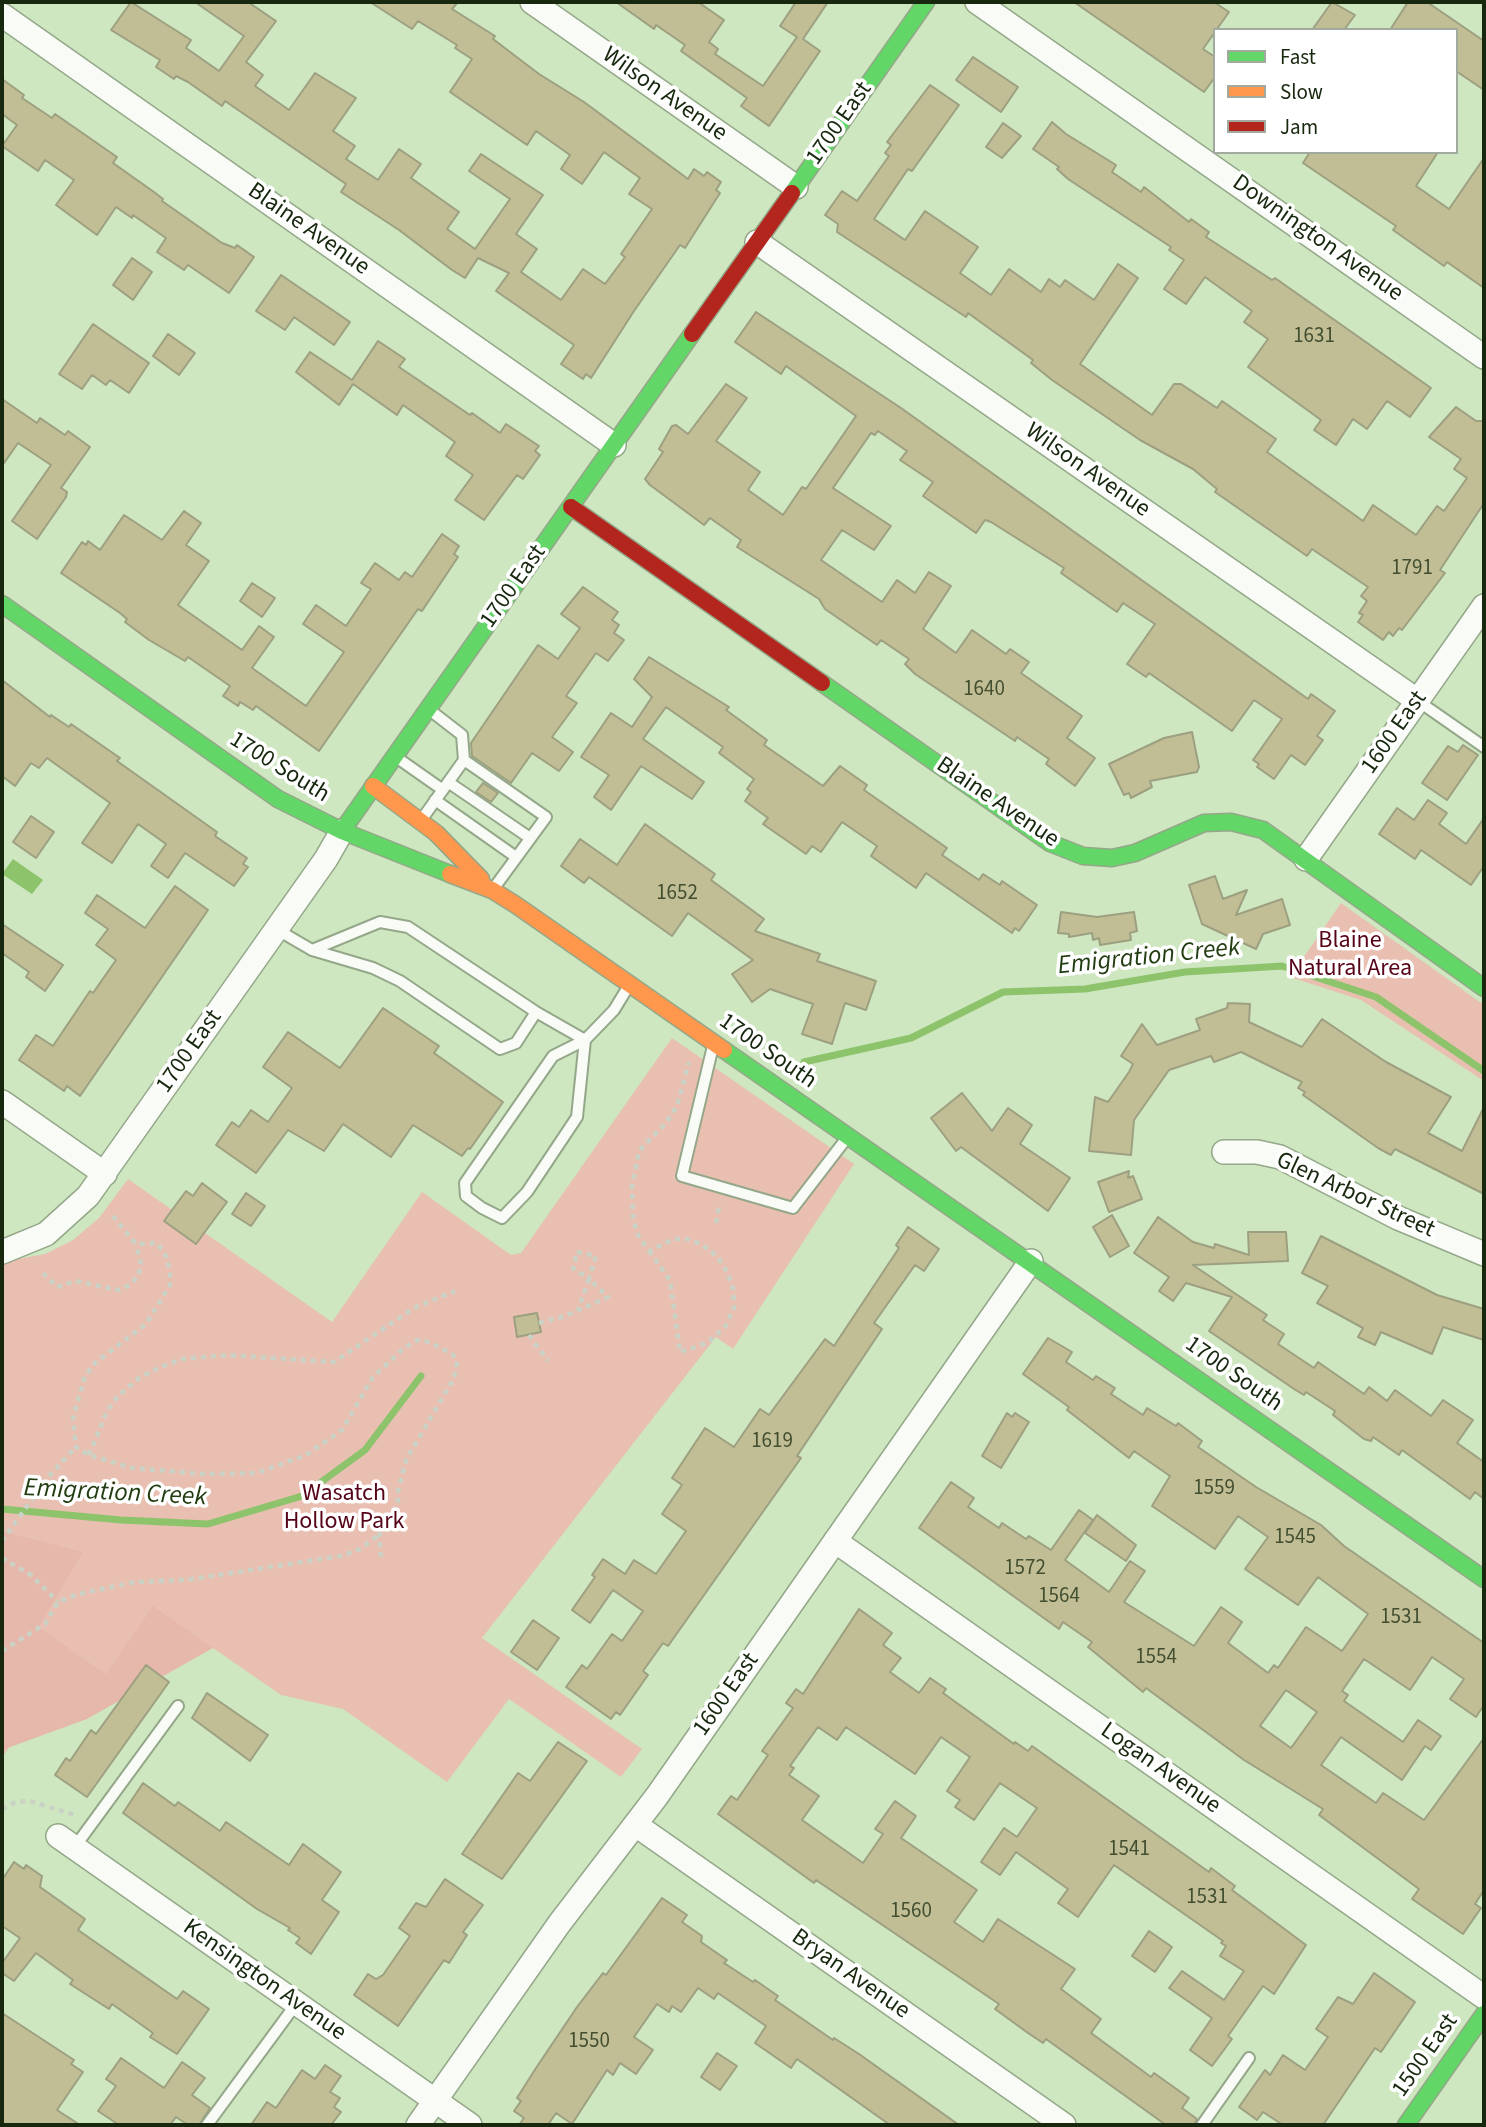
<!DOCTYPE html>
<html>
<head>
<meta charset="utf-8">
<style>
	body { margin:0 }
	#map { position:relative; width:1486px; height:2127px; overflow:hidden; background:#cee7c0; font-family:"Source Sans 3",sans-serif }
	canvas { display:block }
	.frame { position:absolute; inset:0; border:4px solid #17280e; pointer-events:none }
	.legend { position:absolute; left:1213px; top:28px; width:245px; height:126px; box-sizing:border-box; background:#fff; border:2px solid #a2a99f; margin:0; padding:9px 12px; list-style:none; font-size:21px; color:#17280e }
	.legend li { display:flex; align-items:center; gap:14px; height:35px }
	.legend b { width:35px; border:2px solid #a2a99f }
</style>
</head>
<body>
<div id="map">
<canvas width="1486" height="2127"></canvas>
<div class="frame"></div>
<ul class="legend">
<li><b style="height:9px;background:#63d668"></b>Fast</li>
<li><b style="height:9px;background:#ff974d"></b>Slow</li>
<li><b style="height:9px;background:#b3261e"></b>Jam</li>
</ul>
</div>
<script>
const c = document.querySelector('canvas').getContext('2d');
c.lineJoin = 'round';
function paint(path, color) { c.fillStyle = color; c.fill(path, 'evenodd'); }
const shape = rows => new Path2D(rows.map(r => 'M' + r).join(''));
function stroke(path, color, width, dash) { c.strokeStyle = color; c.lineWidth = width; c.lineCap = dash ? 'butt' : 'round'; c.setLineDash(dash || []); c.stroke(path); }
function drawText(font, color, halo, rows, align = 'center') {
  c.font = font + ' "Source Sans 3",sans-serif'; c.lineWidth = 7; c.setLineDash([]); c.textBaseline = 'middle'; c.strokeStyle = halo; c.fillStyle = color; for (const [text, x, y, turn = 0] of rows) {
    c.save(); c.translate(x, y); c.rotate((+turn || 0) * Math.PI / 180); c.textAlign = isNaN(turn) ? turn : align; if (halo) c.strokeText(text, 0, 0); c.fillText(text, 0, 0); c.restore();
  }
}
paint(shape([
	[1341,903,1484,1005,1484,1081,1361,1000,1290,977],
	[672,1038,854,1164,733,1349,716,1337,482,1638,642,1749,621,1777,509,1699,447,1782,343,1709,281,1695,213,1648,18,1734,2,1758,2,1534,41,1623,82,1553,2,1531,2,1262,45,1254,73,1240,99,1218,128,1179,332,1322,422,1192,511,1255,521,1253],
	[40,1628,106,1674,39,1636]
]), '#e8bfb1');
paint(shape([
	[2,1531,83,1552,39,1627,106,1674,153,1606,213,1648,87,1719,2,1750]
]), '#e6b8ac');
paint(shape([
	[13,859,43,880,32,894,2,874]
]), '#8cc36b');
stroke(shape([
	[804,1062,911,1038,1003,992,1085,989,1185,972,1282,966,1376,997,1484,1071],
	[2,1509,121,1520,208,1524,302,1496,365,1450,421,1376]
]), '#8cc36b', 7);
const building = shape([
	[131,2,191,40,186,48,219,71,244,36,195,2,248,2,276,21,246,62,263,75,255,86,289,110,315,73,356,98,333,131,355,146,346,159,378,180,399,149,421,164,411,178,459,212,447,229,475,249,510,199,469,171,481,154,543,195,516,234,537,249,521,272,561,300,583,269,605,284,625,257,621,254,652,209,629,194,640,178,604,152,582,184,561,169,570,155,536,131,527,145,450,92,472,59,455,48,457,45,418,21,412,29,370,2,458,2,452,9,495,36,493,39,539,74,584,102,688,179,694,169,704,176,707,172,721,182,716,190,720,193,685,248,680,245,634,311,591,378,586,374,583,379,561,364,574,345,496,291,509,273,478,258,465,278,452,270,399,230,341,192,346,184,225,101,222,106,188,82,176,76,174,79,156,67,160,60,111,30,131,2],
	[616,2,698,2,724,20,709,42,718,49,715,54,763,86,797,37,780,26,796,2,828,2,803,39,820,51,769,126,741,106,747,98,681,51,685,45,656,25,654,29,616,2],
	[1074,2,1214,2,1229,12,1203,49,1215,57,1215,77,1204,92,1074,2],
	[1332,2,1355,15,1344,30,1312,30,1332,2],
	[1408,2,1427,2,1484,41,1484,90,1456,71,1456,30,1390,30,1408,2],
	[973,57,1018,87,1001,112,956,80,973,57],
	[2,79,24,95,22,98,52,118,55,114,117,157,113,163,154,192,163,199,162,201,222,243,235,248,237,245,254,257,229,293,188,265,184,270,157,252,166,238,133,215,132,218,116,207,97,235,56,205,74,180,45,160,38,171,2,146,17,125,2,114,2,79],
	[930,85,959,105,912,171,908,169,874,219,905,240,925,211,978,247,960,273,991,295,1009,269,1041,292,1049,279,1060,287,1065,280,1094,300,1118,264,1138,278,1080,364,1152,415,1174,384,1181,384,1217,408,1222,401,1276,439,1267,452,1363,521,1373,505,1416,535,1437,506,1444,511,1467,478,1454,469,1461,459,1429,437,1456,407,1476,421,1484,421,1484,503,1440,570,1445,573,1402,630,1399,628,1393,636,1389,632,1383,640,1358,622,1363,615,1359,613,1367,601,1361,596,1368,587,1312,549,1307,556,1215,492,1217,489,1193,469,1140,440,1052,380,1031,363,1033,360,968,313,966,317,837,232,838,224,825,215,842,191,857,201,889,156,885,153,891,145,887,142,930,85],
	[1052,122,1066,134,1116,165,1112,172,1141,192,1144,187,1189,222,1191,219,1209,232,1206,237,1272,280,1275,278,1431,388,1410,417,1387,401,1367,429,1353,419,1336,445,1314,430,1321,420,1248,367,1268,339,1244,322,1252,311,1205,277,1186,304,1164,289,1184,260,1169,250,1171,247,1068,179,1057,169,1059,167,1033,149,1052,122],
	[1003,123,1021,136,1002,158,986,147,1003,123],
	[1310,152,1438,152,1416,186,1449,209,1484,158,1484,288,1447,262,1444,266,1393,230,1396,226,1303,163,1310,152],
	[132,258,152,272,133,300,113,285,132,258],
	[281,275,350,322,334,345,294,317,285,330,256,311,281,275],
	[756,312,901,408,1308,699,1311,694,1335,711,1317,736,1323,740,1305,765,1291,755,1274,779,1257,767,1259,764,1253,760,1282,719,1254,700,1232,731,1149,673,1146,677,1127,664,1155,624,1123,603,1117,612,1061,573,1064,568,991,522,985,520,976,533,923,496,933,482,900,460,907,451,878,431,875,435,871,433,833,488,891,526,874,550,842,530,821,560,882,602,897,580,915,593,929,572,951,586,923,629,956,653,972,630,1006,654,1010,649,1029,662,1021,673,1082,716,1067,738,1095,758,1075,786,1046,764,1049,759,1017,737,1015,741,915,674,905,664,909,659,881,640,877,645,825,609,819,599,737,547,741,540,710,518,704,525,650,485,645,479,663,452,659,449,672,426,676,425,688,434,726,384,747,398,716,441,760,472,748,490,783,515,802,487,806,489,856,416,786,366,781,374,735,342,756,312],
	[93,324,149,363,129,393,110,380,106,385,92,375,82,389,59,374,93,324],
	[168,334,195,353,179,375,153,356,168,334],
	[378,341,405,359,399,367,470,415,472,413,500,433,506,424,539,446,535,451,540,455,523,479,517,475,484,520,455,500,473,475,446,456,455,442,403,405,397,415,353,384,339,405,296,372,310,352,352,380,378,341],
	[2,399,37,423,40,418,65,435,68,431,90,447,61,488,67,492,66,497,37,539,12,521,51,465,18,443,2,466,2,399],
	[184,511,201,523,186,545,209,561,178,605,242,650,259,626,274,637,252,668,306,706,344,652,303,624,316,605,346,626,371,589,361,583,375,563,399,580,405,572,412,577,442,534,459,546,454,554,458,557,422,611,418,609,319,751,256,706,253,710,240,702,238,706,223,696,230,686,188,657,185,661,149,640,125,622,127,619,120,613,61,573,82,542,86,545,88,541,100,550,124,515,162,540,184,511],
	[252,583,275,598,262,617,240,601,252,583],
	[583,587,618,612,612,620,619,625,614,633,624,640,608,661,596,653,566,696,577,703,552,737,573,752,559,771,532,753,511,783,472,756,471,743,538,645,558,659,580,628,561,614,583,587],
	[649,657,729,707,726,710,767,740,764,745,823,786,840,766,867,785,864,790,947,848,942,855,979,880,983,874,1000,885,1002,881,1037,905,1019,931,1015,928,1012,933,926,873,916,888,871,856,877,846,842,822,821,852,812,846,806,854,763,824,768,818,745,801,751,792,747,789,754,779,719,753,723,747,666,707,643,739,704,782,692,799,641,766,611,810,594,797,609,775,581,757,611,713,632,727,652,697,634,679,649,657],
	[2,680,50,717,51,715,69,727,71,724,120,758,117,761,124,766,217,832,215,836,247,858,243,864,248,867,234,886,185,853,168,878,151,866,166,844,138,824,112,863,82,843,110,803,47,758,39,768,31,763,15,786,2,776,2,680],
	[1192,732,1199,767,1197,772,1150,781,1152,787,1131,798,1129,793,1124,795,1109,764,1164,738,1192,732],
	[1463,745,1478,755,1447,800,1422,783,1448,746,1458,752,1463,745],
	[483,783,498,793,491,802,476,792,483,783],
	[1428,800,1447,813,1439,824,1466,844,1484,818,1484,866,1471,885,1421,850,1415,859,1379,834,1397,808,1414,820,1428,800],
	[31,816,54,832,36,858,13,842,31,816],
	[645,824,715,874,711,880,764,919,755,931,820,954,817,961,876,981,866,1010,845,1003,832,1044,802,1034,813,1004,770,989,752,1002,732,974,753,960,688,913,672,936,589,877,584,883,561,866,580,839,617,865,645,824],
	[1215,876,1223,899,1247,890,1236,915,1282,899,1290,925,1263,934,1256,949,1202,924,1189,885,1215,876],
	[175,886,208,910,80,1096,67,1086,64,1091,19,1060,36,1035,53,1046,90,991,93,993,116,960,96,945,108,929,85,913,97,895,145,928,175,886],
	[1061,912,1097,917,1134,912,1137,931,1130,933,1131,940,1100,945,1099,938,1093,940,1092,933,1069,937,1069,934,1058,933,1061,912],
	[2,924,63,965,45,991,26,977,29,972,2,953,2,924],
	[1228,1003,1250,1004,1249,1022,1302,1047,1322,1019,1386,1062,1451,1097,1428,1133,1462,1151,1484,1107,1484,1194,1395,1149,1391,1155,1378,1148,1303,1095,1305,1092,1298,1088,1302,1082,1241,1052,1214,1062,1211,1056,1169,1070,1134,1120,1131,1155,1089,1151,1095,1097,1108,1102,1129,1072,1133,1064,1121,1056,1142,1024,1157,1045,1200,1030,1196,1019,1227,1008,1228,1003],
	[383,1008,439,1046,434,1053,503,1102,470,1149,468,1148,462,1156,413,1125,391,1157,343,1124,324,1151,288,1130,256,1173,216,1145,232,1122,239,1127,251,1110,268,1122,292,1088,263,1067,288,1032,340,1068,383,1008],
	[962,1093,992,1131,1008,1108,1032,1125,1020,1144,1070,1178,1048,1211,961,1147,956,1151,931,1118,962,1093],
	[1129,1171,1128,1178,1133,1176,1142,1199,1109,1212,1098,1182,1129,1171],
	[202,1183,227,1202,196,1244,164,1221,186,1191,193,1196,202,1183],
	[246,1193,265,1206,251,1226,232,1214,246,1193],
	[1112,1215,1129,1246,1110,1257,1093,1227,1112,1215],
	[1158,1217,1193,1242,1214,1248,1215,1244,1249,1255,1248,1232,1286,1232,1288,1261,1193,1265,1267,1315,1263,1320,1284,1334,1278,1344,1314,1368,1318,1362,1364,1394,1369,1387,1387,1401,1395,1390,1431,1416,1443,1400,1473,1420,1457,1443,1484,1462,1484,1499,1475,1492,1470,1499,1402,1450,1399,1455,1373,1437,1371,1441,1364,1439,1333,1415,1335,1411,1306,1392,1304,1395,1294,1389,1209,1331,1232,1297,1186,1283,1173,1301,1159,1291,1169,1277,1134,1253,1158,1217],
	[908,1227,939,1249,924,1271,915,1265,874,1323,882,1329,797,1456,801,1458,668,1646,663,1643,643,1671,648,1675,620,1715,616,1712,611,1719,566,1687,582,1665,587,1669,612,1634,622,1641,643,1611,613,1590,590,1623,572,1610,595,1577,592,1575,603,1559,625,1574,634,1560,656,1574,686,1531,662,1514,682,1485,672,1478,705,1428,734,1447,760,1409,769,1415,825,1339,834,1346,899,1248,896,1245,908,1227],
	[1321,1236,1437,1295,1484,1309,1484,1340,1443,1327,1432,1354,1381,1332,1375,1345,1358,1337,1363,1328,1317,1303,1328,1286,1302,1273,1321,1236],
	[537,1313,541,1332,517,1337,514,1317,537,1313],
	[1048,1338,1072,1352,1066,1362,1093,1380,1096,1376,1115,1388,1111,1394,1143,1415,1147,1408,1176,1426,1178,1423,1202,1441,1198,1447,1256,1487,1321,1525,1344,1546,1484,1643,1484,1705,1476,1717,1450,1699,1464,1679,1432,1657,1410,1690,1364,1659,1342,1691,1348,1695,1344,1701,1403,1742,1418,1720,1441,1736,1431,1750,1425,1746,1402,1780,1341,1737,1321,1765,1376,1803,1383,1793,1424,1820,1484,1738,1484,1890,1475,1904,1481,1908,1463,1934,1412,1899,1419,1889,1319,1815,1323,1809,1244,1760,1146,1688,1143,1692,1088,1647,1092,1642,1063,1622,1059,1629,919,1528,951,1482,974,1498,968,1507,999,1528,1002,1523,1026,1539,1029,1536,1051,1550,1079,1510,1093,1520,1065,1560,1109,1592,1130,1561,1145,1571,1124,1602,1194,1646,1221,1607,1242,1622,1228,1643,1268,1673,1274,1665,1278,1668,1306,1627,1342,1651,1368,1614,1318,1577,1298,1605,1245,1569,1268,1537,1238,1516,1215,1549,1152,1506,1170,1476,1134,1451,1129,1458,1067,1410,1069,1407,1023,1374,1048,1338],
	[1286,1690,1317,1712,1291,1748,1260,1726,1286,1690],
	[1007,1413,1012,1417,1015,1413,1029,1422,1001,1468,982,1456,1007,1413],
	[1097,1515,1136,1545,1126,1561,1085,1533,1097,1515],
	[859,1609,892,1633,883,1645,901,1658,890,1672,919,1693,930,1678,946,1689,943,1693,1014,1744,1015,1742,1028,1751,1032,1746,1209,1872,1211,1868,1235,1886,1232,1890,1306,1945,1274,1994,1263,1986,1228,2036,1232,2039,1212,2066,1190,2050,1212,2018,1169,1988,1182,1971,1224,2000,1244,1971,1220,1956,1226,1946,1221,1943,1223,1941,1114,1865,1078,1917,1058,1903,1068,1889,1016,1852,1000,1875,981,1862,1004,1828,1017,1837,1037,1808,1000,1783,974,1820,955,1807,960,1800,947,1791,970,1757,941,1737,915,1774,846,1727,837,1740,818,1727,790,1766,794,1768,789,1775,819,1796,802,1820,863,1863,883,1834,875,1829,895,1801,916,1816,901,1838,977,1890,954,1922,983,1942,998,1919,1075,1969,1061,1989,1101,2019,1091,2033,1151,2077,1154,2073,1189,2098,1182,2108,1197,2119,1194,2125,1166,2125,1046,2039,1043,2043,1028,2033,995,2009,999,2004,816,1880,814,1883,718,1814,731,1796,737,1800,768,1755,762,1751,793,1708,786,1703,796,1689,803,1694,859,1609],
	[533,1620,559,1638,537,1670,511,1652,533,1620],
	[146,1665,169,1682,87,1797,55,1775,66,1758,70,1761,91,1730,96,1734,146,1665],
	[207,1693,268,1735,250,1761,192,1718,207,1693],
	[558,1742,587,1761,502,1879,462,1854,518,1773,530,1781,558,1742],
	[143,1783,175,1806,178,1802,220,1831,226,1822,289,1865,303,1844,341,1872,322,1900,339,1912,311,1954,296,1943,300,1938,288,1930,290,1928,257,1909,123,1813,143,1783],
	[14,1862,24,1869,26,1865,42,1876,40,1887,85,1919,78,1930,177,1999,183,1991,209,2009,177,2054,150,2037,153,2033,112,2004,109,2009,70,1984,73,1980,36,1953,14,1981,2,1973,2,1963,20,1938,2,1926,2,1880,14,1862],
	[445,1879,483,1905,463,1932,467,1935,449,1963,444,1960,398,2026,354,1995,368,1974,376,1979,383,1975,410,1936,399,1928,416,1903,426,1907,445,1879],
	[662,1898,687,1915,682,1922,702,1936,701,1942,727,1960,724,1963,753,1982,755,1980,778,1996,775,2000,833,2040,834,2038,859,2054,959,2125,890,2125,797,2059,791,2068,755,2043,766,2026,718,1993,714,1999,698,1988,681,2012,672,2006,669,2012,657,2004,634,2037,653,2050,636,2074,620,2063,613,2075,607,2070,572,2124,556,2113,548,2125,519,2125,524,2118,514,2111,521,2101,517,2098,536,2068,577,2007,603,1973,606,1975,662,1898],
	[1149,1931,1172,1947,1155,1972,1132,1956,1149,1931],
	[1374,1973,1415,2002,1381,2052,1375,2048,1323,2125,1283,2125,1263,2112,1257,2120,1239,2107,1265,2070,1270,2075,1283,2055,1305,2070,1328,2037,1316,2029,1338,1997,1353,2004,1374,1973],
	[2,2013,74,2060,71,2064,83,2072,57,2110,80,2125,2,2125,2,2013],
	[717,2053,737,2066,720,2090,701,2077,717,2053],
	[121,2058,164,2088,182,2062,205,2078,192,2095,210,2108,199,2125,188,2125,176,2117,170,2125,119,2125,98,2111,116,2086,106,2079,121,2058],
	[325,2065,341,2076,330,2092,340,2098,334,2107,341,2112,331,2125,251,2125,267,2102,276,2108,302,2070,315,2079,325,2065]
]);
paint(building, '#c1be95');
stroke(building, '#9da080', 2);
const lane = shape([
	[1418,701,1484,747],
	[431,711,462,735,464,760],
	[396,757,443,790],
	[448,782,530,838],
	[435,800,516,857],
	[422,819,464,760,546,817,494,888],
	[276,929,312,950,373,968,400,981,500,1049,516,1043,536,1012],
	[312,950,380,922,408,927,536,1012,585,1040],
	[585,1040,577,1117,527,1192,502,1218,482,1208,466,1196,465,1183,553,1056,585,1040,614,1010,628,987],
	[713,1046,682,1176,793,1208,846,1139],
	[74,1848,178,1706],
	[207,2125,296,2004],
	[1202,2125,1249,2058]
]);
const street = shape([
	[532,2,796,187],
	[977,2,1484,357],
	[2,15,614,445],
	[757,242,1418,701],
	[1306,859,1484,606],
	[2,1102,105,1174],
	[1224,1152,1257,1152,1280,1157,1398,1218,1484,1254],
	[2,1252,46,1234,88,1196,326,859,342,831],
	[835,1541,1484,1997],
	[636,1825,1064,2125],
	[58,1836,470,2125],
	[418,2125,559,1924,657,1796,1031,1261]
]);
const fast = shape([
	[792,193,926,2],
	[2,604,278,799,342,831,450,874],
	[822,683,1050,843,1083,856,1112,858,1135,853,1204,823,1231,822,1263,830,1484,988],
	[342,831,692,334],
	[724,1050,1484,1579],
	[1406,2125,1484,2014]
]);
const slow = shape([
	[373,786,436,833,481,879],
	[450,874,492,890,516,905,724,1050]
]);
const jam = shape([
	[692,334,792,193],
	[571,507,822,683]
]);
stroke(lane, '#94a789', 14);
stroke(street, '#94a789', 26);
stroke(fast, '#94a789', 19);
stroke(slow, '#94a789', 19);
stroke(jam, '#94a789', 19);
stroke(shape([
	[113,1216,136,1244,157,1243,166,1256,170,1271,170,1285,146,1324,95,1363,85,1376,73,1418,76,1447,89,1455,132,1468,204,1474,257,1473,306,1455,342,1430,373,1377,404,1348,418,1340,430,1342,453,1355,457,1362,454,1378,406,1460,398,1491,398,1502,386,1529,379,1535,381,1557],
	[716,1223,720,1203],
	[649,1251,670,1280,680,1352,707,1343,725,1327,734,1308,733,1288,727,1272,717,1256,701,1244,687,1239,674,1239,649,1251,637,1233,633,1218,632,1187,639,1151,666,1123,677,1106,689,1062],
	[577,1252,596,1256,589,1279,573,1268,577,1252],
	[43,1273,57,1287,76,1281,119,1290,130,1285,138,1276,141,1264,136,1244],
	[539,1323,565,1316,608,1297,589,1279,578,1310],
	[529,1335,548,1361],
	[89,1455,107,1411,118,1396,139,1378,158,1368,182,1359,228,1355,334,1362,414,1308,455,1291],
	[2,1541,48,1477,76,1447],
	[2,1558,31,1575,58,1602],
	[2,1651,45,1624,58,1602,79,1594,135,1582,186,1580,341,1556,360,1549,379,1535],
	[2,1809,16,1802,30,1801,78,1816]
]), '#cad2c5', 4.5, [5, 5]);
stroke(lane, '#f8fbf6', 10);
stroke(street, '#f8fbf6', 23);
stroke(fast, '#63d668', 16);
stroke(slow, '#ff974d', 16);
stroke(jam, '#b3261e', 16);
drawText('21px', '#424e30', null, [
	["1631",1314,337],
	["1791",1412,569],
	["1640",984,690],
	["1652",677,894],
	["1619",772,1442],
	["1559",1214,1489],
	["1545",1295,1538],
	["1572",1025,1569],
	["1564",1059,1597],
	["1531",1401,1618],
	["1554",1156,1658],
	["1541",1129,1850],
	["1531",1207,1898],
	["1560",911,1912],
	["1550",589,2042]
]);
drawText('24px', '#17280e', '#fff', [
	["Wilson Avenue",664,95,35],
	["1700 East",840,124,-55],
	["Blaine Avenue",308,230,35],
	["Downington Avenue",1317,239,35],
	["Wilson Avenue",1087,471,35],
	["1700 East",514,587,-55],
	["1600 East",1395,733,-55],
	["1700 South",279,768,32],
	["Blaine Avenue",997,803,34],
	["1700 East",190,1052,-55],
	["1700 South",767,1052,35],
	["Glen Arbor Street",1355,1196,25],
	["1700 South",1233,1375,35],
	["1600 East",727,1695,-55],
	["Logan Avenue",1160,1769,35],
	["Bryan Avenue",850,1975,35],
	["Kensington Avenue",264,1981,35],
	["1500 East",1426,2056,-55]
]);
drawText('24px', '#560318', '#fff', [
	["Blaine",1350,942],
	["Natural Area",1350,970],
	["Wasatch",344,1495],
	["Hollow Park",344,1523]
]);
drawText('italic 26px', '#233d12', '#fff', [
	["Emigration Creek",1149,958,-6],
	["Emigration Creek",115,1494,3]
]);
</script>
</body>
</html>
